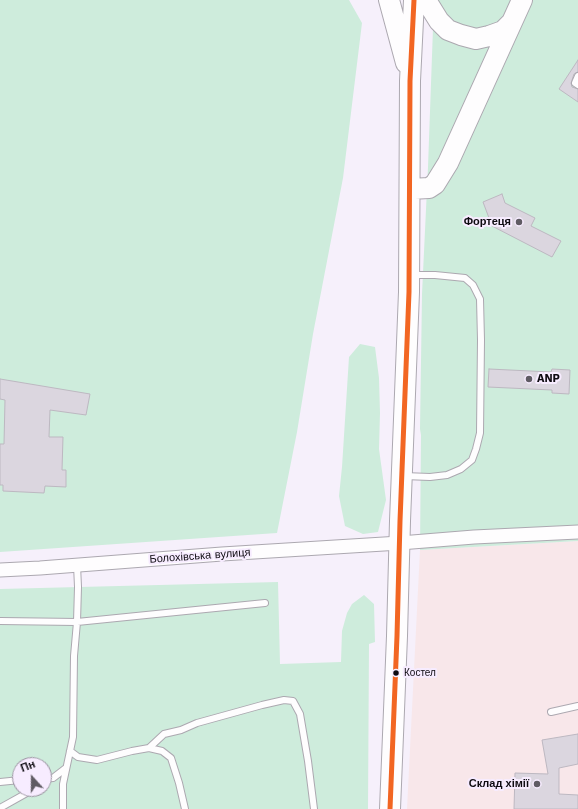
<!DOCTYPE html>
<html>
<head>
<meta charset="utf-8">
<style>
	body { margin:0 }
	#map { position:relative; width:578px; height:809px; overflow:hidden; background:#f6f0fb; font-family:"Work Sans",sans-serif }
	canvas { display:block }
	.north { position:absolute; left:12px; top:757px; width:40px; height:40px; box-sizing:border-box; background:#f7ecff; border:1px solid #9a92a0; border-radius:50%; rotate:339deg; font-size:11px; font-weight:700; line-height:16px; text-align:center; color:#0e0b11 }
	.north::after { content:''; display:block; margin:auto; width:14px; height:18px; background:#5f5b63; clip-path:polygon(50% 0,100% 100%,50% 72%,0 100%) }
</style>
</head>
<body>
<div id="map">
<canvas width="578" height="809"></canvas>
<div class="north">Пн</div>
</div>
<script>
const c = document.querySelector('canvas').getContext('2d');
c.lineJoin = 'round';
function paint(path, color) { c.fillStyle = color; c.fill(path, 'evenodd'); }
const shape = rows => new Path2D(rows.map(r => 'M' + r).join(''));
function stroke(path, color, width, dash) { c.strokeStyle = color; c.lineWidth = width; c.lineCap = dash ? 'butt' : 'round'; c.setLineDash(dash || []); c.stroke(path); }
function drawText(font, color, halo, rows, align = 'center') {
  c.font = font + ' "Work Sans",sans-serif'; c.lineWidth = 4; c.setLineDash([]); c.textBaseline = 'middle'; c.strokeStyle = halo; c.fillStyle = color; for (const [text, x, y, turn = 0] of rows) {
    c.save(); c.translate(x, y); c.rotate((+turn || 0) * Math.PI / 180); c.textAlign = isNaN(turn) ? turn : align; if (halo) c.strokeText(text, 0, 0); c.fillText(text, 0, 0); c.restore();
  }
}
paint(shape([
	[578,541,578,809,407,809,420,550]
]), '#f8e7ea');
paint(shape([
	[0,0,349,0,362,23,343,178,313,334,297,432,277,533,0,552],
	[434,0,578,0,578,541,420,550,421,435,420,429,422,294,428,167],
	[360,344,375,347,379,378,380,413,379,449,386,500,378,532,363,534,345,526,339,496,342,467,349,357],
	[278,582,280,664,341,662,342,631,347,613,352,604,364,595,374,604,375,642,369,644,368,809,0,809,0,589],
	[20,765,44,765,44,789,20,789]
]), '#ceecdc');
const building = shape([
	[578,60,578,72,574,74,571,83,572,87,578,89,578,102,559,89,578,60],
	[502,194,505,203,535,218,531,226,561,241,552,257,492,226,483,202,502,194],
	[489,369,551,372,552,369,570,370,569,394,552,393,552,390,488,387,489,369],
	[0,379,90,394,86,415,50,410,49,437,63,437,62,470,66,470,66,487,45,486,44,493,3,491,3,485,0,485,0,444,4,444,5,400,0,399,0,379],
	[578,734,578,764,559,768,559,794,578,795,578,809,514,809,515,773,548,774,542,740,578,734]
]);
paint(building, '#dbd6df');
stroke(building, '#bdb8c1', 1);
const service = shape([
	[578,76,575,83,578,85],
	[404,476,430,477,447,475,461,469,472,460,476,449,480,433,481,340,480,299,473,285,465,278,435,275,412,275],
	[0,621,77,622,265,603],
	[551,712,578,706],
	[149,748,164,734,181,730,197,723,262,705,284,700,293,701,300,714,308,761,314,809],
	[70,751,78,757,97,760,132,751,149,748,162,751,171,758,179,783,185,809],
	[44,779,53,778,66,768],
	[0,782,20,780],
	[0,808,34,789],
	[63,809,63,784,73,737,74,656,77,622,78,587,77,565]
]);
const minor = shape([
	[0,570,40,568,222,554,400,543,474,537,578,532]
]);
const primary = shape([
	[389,0,406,63],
	[427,0,429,5,439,21,448,30,461,35,476,39,489,36,503,31,512,22],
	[410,189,429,188,435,184,448,163,522,0],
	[390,809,397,636,400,521,409,292,410,81,414,0]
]);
stroke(service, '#aca8b0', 8);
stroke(minor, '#aca8b0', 15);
stroke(primary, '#aca8b0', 22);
stroke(service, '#fefdfe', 6);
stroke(minor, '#fefdfe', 13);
stroke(primary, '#fefdfe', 20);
stroke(shape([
	[390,809,397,636,400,521,409,292,410,81,414,0]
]), '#f26522', 5);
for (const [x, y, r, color] of [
	[519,222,4,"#5f5b63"],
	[529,379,4,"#5f5b63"],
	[396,673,3.5,"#0e0b11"],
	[537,784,4,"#5f5b63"]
]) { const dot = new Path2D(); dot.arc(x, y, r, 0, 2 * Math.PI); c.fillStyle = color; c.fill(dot); stroke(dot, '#f7ecff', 1.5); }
drawText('10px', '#0e0b11', '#f7ecff', [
	["Костел",404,673]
], 'left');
drawText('bold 11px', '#0e0b11', '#f7ecff', [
	["Фортеця",511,222],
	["ANP",537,379,"left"],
	["Склад хімії",529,784]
], 'right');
drawText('11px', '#0e0b11', '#f7ecff', [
	["Болохівська вулиця",200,556,-4]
]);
</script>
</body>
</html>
